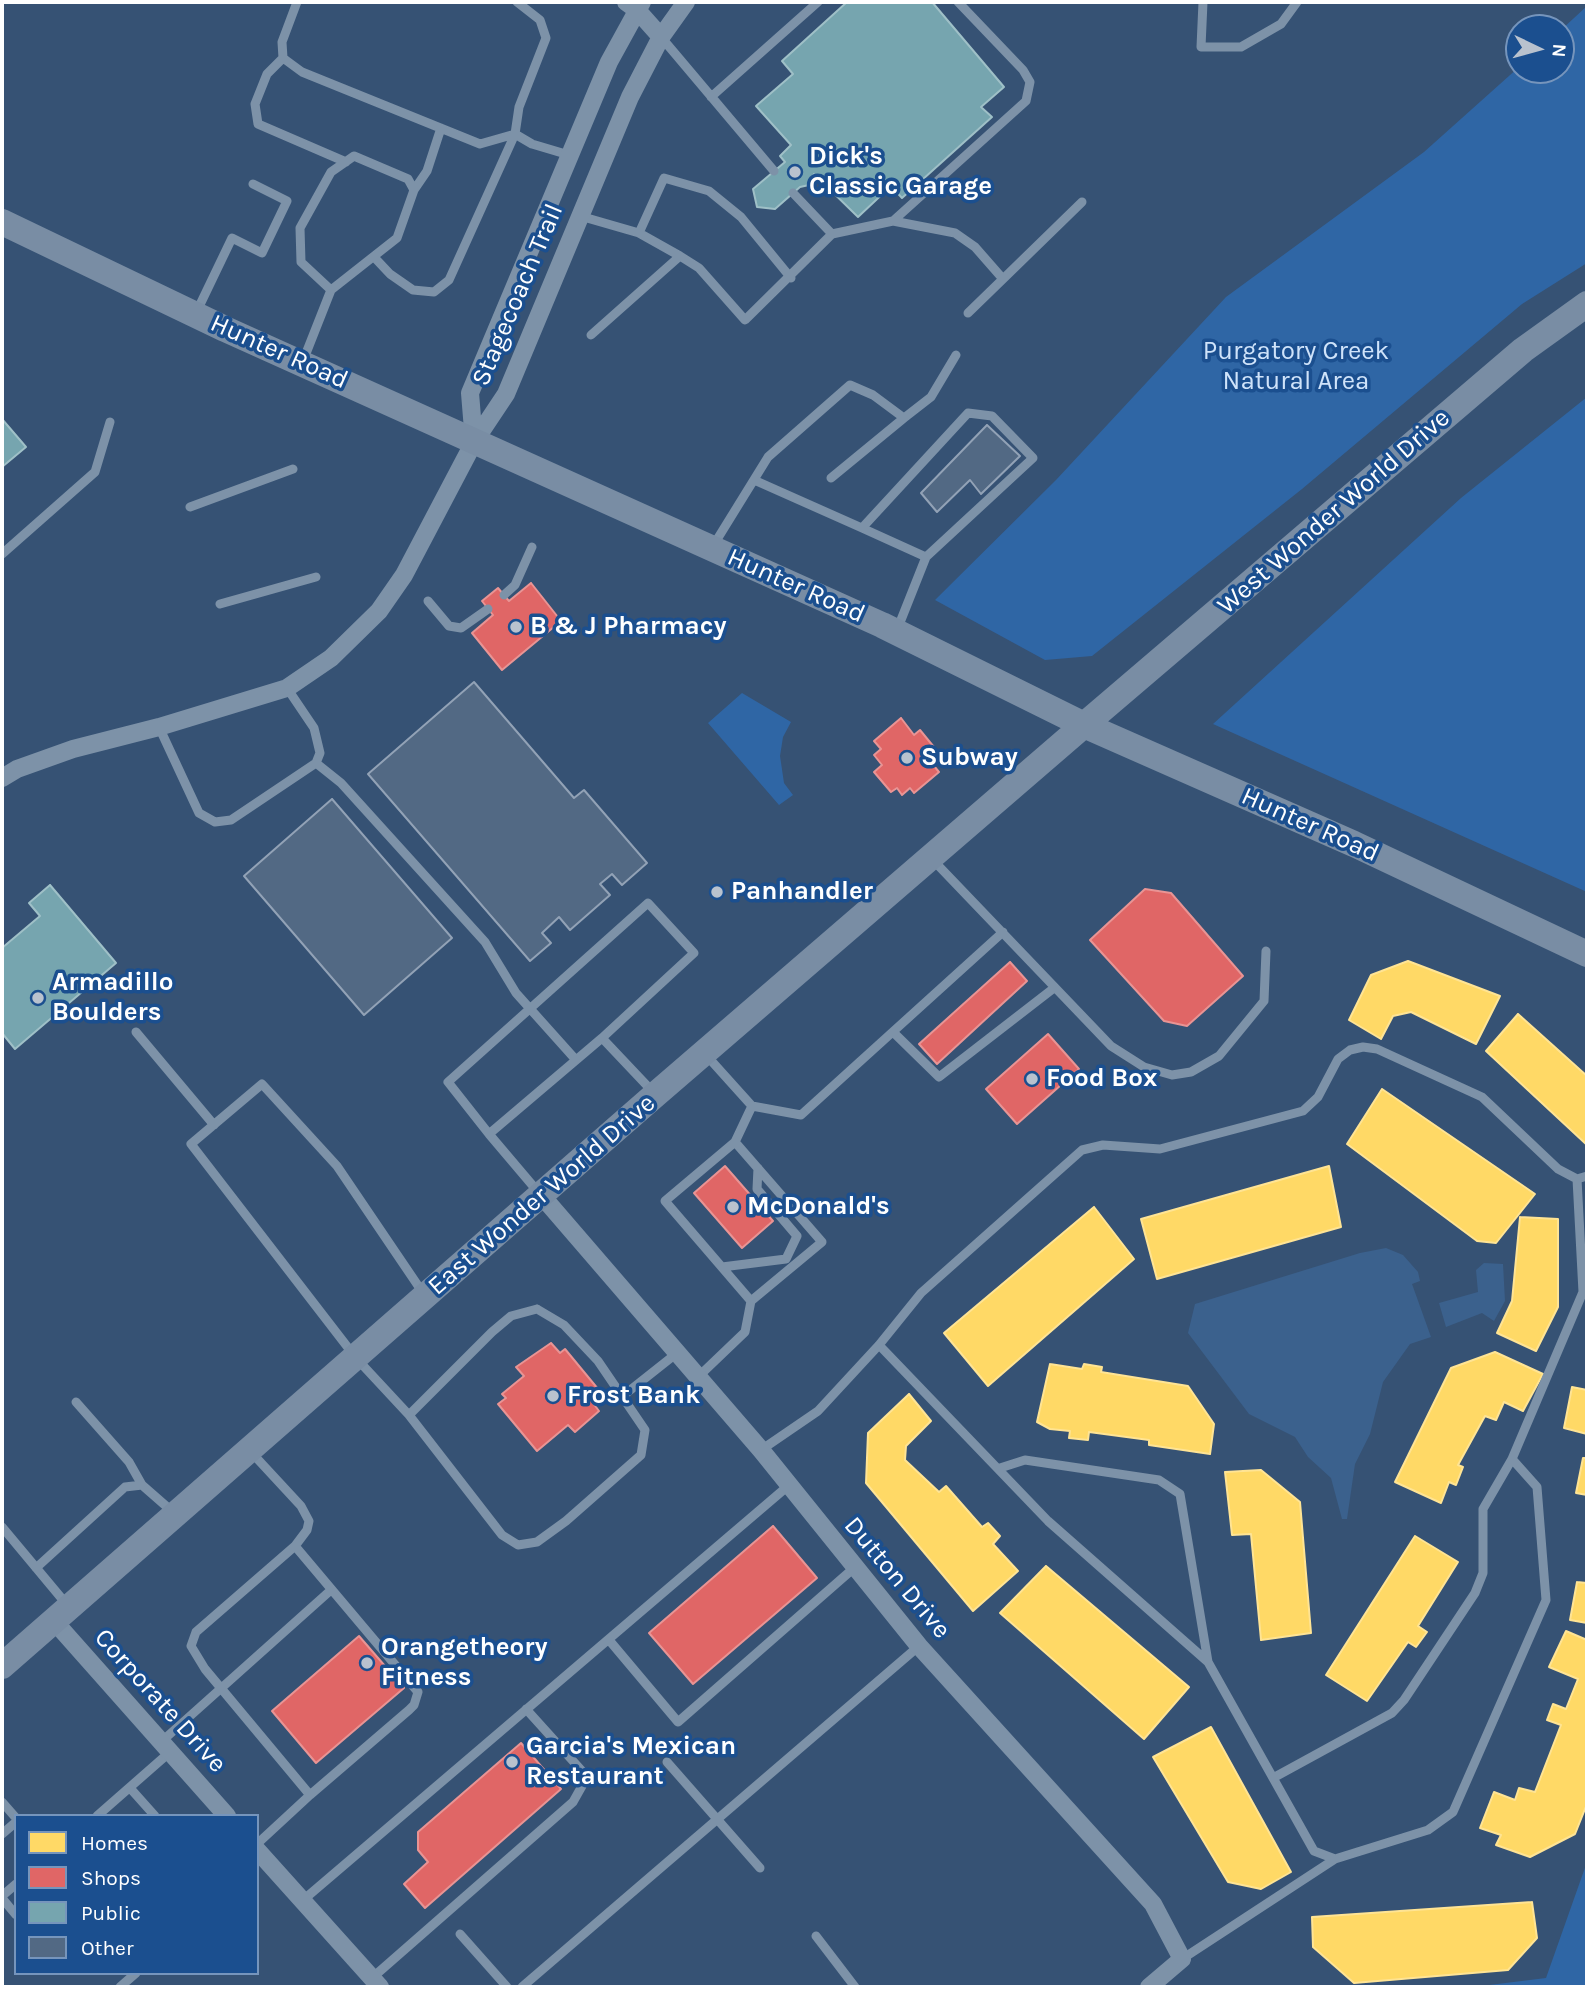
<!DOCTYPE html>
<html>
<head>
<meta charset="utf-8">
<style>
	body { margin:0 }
	#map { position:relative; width:1589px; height:1989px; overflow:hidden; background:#365274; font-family:Karla,sans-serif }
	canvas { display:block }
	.frame { position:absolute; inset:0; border:4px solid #fff; pointer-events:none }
	.legend { position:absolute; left:14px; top:1814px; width:245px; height:161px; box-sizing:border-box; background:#1b4f8f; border:2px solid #7695bc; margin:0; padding:9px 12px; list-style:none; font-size:21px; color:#fff }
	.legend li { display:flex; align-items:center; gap:14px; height:35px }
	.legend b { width:35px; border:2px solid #7695bc }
	.north { position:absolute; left:1505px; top:14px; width:70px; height:70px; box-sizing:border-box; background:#1b4f8f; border:2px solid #7695bc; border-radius:50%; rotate:95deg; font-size:19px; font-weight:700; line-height:28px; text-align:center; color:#fff }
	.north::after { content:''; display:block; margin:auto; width:24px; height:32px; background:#b9c2ce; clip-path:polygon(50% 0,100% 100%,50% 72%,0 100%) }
</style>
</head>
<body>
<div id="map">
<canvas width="1589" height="1989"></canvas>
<div class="frame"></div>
<ul class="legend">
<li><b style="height:19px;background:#ffd966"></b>Homes</li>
<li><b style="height:19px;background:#e06666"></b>Shops</li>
<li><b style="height:19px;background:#76a5af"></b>Public</li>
<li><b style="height:19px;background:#526984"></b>Other</li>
</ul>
<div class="north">N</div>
</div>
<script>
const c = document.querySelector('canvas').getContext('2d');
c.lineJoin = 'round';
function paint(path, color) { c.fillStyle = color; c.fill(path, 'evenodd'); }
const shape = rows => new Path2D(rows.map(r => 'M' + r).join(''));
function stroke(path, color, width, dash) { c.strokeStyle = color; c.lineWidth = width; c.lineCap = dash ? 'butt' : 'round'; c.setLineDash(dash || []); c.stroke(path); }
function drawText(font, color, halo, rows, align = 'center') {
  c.font = font + ' Karla,sans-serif'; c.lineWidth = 7; c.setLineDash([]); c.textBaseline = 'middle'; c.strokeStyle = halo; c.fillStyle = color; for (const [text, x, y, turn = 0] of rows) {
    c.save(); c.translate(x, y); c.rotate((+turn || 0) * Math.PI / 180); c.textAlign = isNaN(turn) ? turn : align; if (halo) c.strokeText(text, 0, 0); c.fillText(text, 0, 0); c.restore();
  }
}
paint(shape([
	[1587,6,1587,263,1522,304,1302,489,1092,656,1045,660,935,600,1056,480,1226,297,1424,152,1519,67,1519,70,1561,70,1561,30],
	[1587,397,1587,892,1213,724,1461,498],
	[742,693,791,722,783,737,780,756,784,783,793,795,779,805,708,723],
	[1587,1862,1587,1987,1473,1987,1546,1978]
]), '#2f66a5');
paint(shape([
	[1386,1248,1403,1255,1418,1272,1420,1281,1412,1284,1431,1337,1410,1344,1383,1382,1370,1434,1355,1464,1347,1519,1342,1519,1331,1478,1308,1457,1295,1437,1249,1414,1188,1333,1195,1304,1360,1253],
	[1484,1263,1503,1264,1505,1301,1494,1321,1482,1313,1446,1327,1439,1303,1478,1292,1476,1270]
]), '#3b618d');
const homes = shape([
	[1408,961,1500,996,1476,1044,1411,1012,1393,1016,1381,1039,1349,1020,1371,975,1408,961],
	[1518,1014,1587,1076,1587,1145,1486,1051,1518,1014],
	[1382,1089,1535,1194,1496,1243,1477,1241,1347,1144,1382,1089],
	[1329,1166,1341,1227,1157,1279,1141,1219,1329,1166],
	[1094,1207,1134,1259,988,1386,944,1333,1094,1207],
	[1520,1217,1558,1219,1558,1307,1536,1351,1497,1333,1512,1301,1520,1217],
	[1495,1352,1543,1374,1523,1411,1504,1402,1496,1420,1485,1416,1458,1465,1463,1467,1456,1485,1449,1482,1441,1503,1395,1482,1451,1368,1495,1352],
	[1050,1364,1082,1369,1084,1364,1102,1367,1101,1372,1188,1386,1214,1424,1210,1454,1149,1445,1149,1440,1089,1432,1088,1440,1069,1438,1070,1431,1050,1429,1037,1422,1050,1364],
	[1572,1387,1587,1390,1587,1434,1564,1428,1572,1387],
	[909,1394,931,1421,906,1446,905,1460,939,1492,946,1486,982,1527,988,1523,1000,1536,993,1544,1018,1571,973,1611,866,1483,868,1433,909,1394],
	[1583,1458,1587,1458,1587,1495,1576,1493,1583,1458],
	[1261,1470,1300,1502,1311,1633,1261,1640,1251,1534,1232,1535,1225,1472,1261,1470],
	[1415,1536,1458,1562,1418,1626,1427,1632,1416,1647,1408,1642,1367,1701,1326,1675,1415,1536],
	[1046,1566,1189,1687,1144,1739,1000,1613,1046,1566],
	[1577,1582,1587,1583,1587,1623,1570,1620,1577,1582],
	[1566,1631,1587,1640,1587,1804,1575,1834,1530,1857,1496,1845,1501,1835,1480,1828,1494,1792,1515,1800,1519,1788,1535,1792,1561,1725,1547,1720,1553,1704,1566,1709,1578,1679,1549,1667,1566,1631],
	[1211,1727,1291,1872,1261,1889,1228,1882,1153,1757,1211,1727],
	[1532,1902,1537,1938,1508,1970,1354,1983,1313,1947,1312,1917,1532,1902]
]);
paint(homes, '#ffd966');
stroke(homes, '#ffe494', 2);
const shops = shape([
	[531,583,561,621,502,670,472,633,493,615,482,601,498,588,509,601,531,583],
	[901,718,914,735,920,730,938,752,934,755,940,762,934,766,939,772,914,793,910,788,902,795,897,788,891,792,874,772,882,765,874,755,881,749,874,741,901,718],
	[1145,889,1171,893,1243,976,1187,1026,1164,1021,1090,940,1145,889],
	[1010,962,1027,981,937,1064,919,1044,1010,962],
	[1048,1034,1079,1069,1017,1124,986,1089,1048,1034],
	[725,1166,773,1221,742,1248,694,1193,725,1166],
	[551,1343,560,1353,565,1349,603,1395,593,1403,599,1411,575,1432,568,1425,537,1451,498,1404,506,1398,502,1394,524,1376,516,1367,551,1343],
	[773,1526,817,1578,693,1684,649,1633,773,1526],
	[359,1636,404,1688,316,1763,272,1711,359,1636],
	[521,1743,561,1789,425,1908,404,1884,428,1862,418,1850,418,1832,521,1743]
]);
paint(shops, '#e06666');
stroke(shops, '#e99494', 2);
const public = shape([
	[847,2,932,2,1004,87,981,107,992,117,902,198,891,186,858,217,814,174,809,185,800,187,775,209,757,207,753,189,785,162,780,156,791,145,756,106,793,74,782,61,847,2],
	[2,419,26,447,2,467,2,419],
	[50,885,116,963,15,1049,2,1033,2,948,40,916,29,903,50,885]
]);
paint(public, '#76a5af');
stroke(public, '#9fc0c7', 2);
const building = shape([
	[987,425,1020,456,981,494,970,480,937,512,921,493,987,425],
	[474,682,574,798,584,790,647,863,622,885,612,874,600,884,610,895,570,930,559,917,542,933,551,943,530,961,368,774,474,682],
	[332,799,452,938,364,1015,244,876,332,799]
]);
paint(building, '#526984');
stroke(building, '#92a2b6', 2);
stroke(shape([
	[297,2,282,42,283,58,302,72,480,144,515,134],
	[517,2,540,20,546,38,519,107,515,134,532,144,569,155],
	[1203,2,1201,47,1241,47,1281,24,1297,2],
	[661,37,774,171],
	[283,58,267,74,255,104,258,124,346,162],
	[711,97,818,2],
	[414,190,427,171,441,128],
	[793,193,832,234],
	[580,216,639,233,680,256,699,268,745,320,832,234,893,221,955,233,975,247,1003,279,1082,202],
	[893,221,1026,101,1030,82,1023,70,958,2],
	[639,233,664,178,709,191,741,217,791,278],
	[374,257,390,274,413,290,434,292,449,280,515,134],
	[196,313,232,238,262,253,287,201,253,184],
	[968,313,1003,279],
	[591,335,680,256],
	[303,361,331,290,397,238,414,190,408,179,354,156,331,172,300,228,301,262,331,290],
	[831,478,904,418],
	[754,480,862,528,968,413,992,416,1033,458,926,557,897,630],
	[190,507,293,469],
	[862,528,926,557],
	[713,546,768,457,850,385,873,395,904,418,931,397,956,355],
	[2,554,95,472,110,422],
	[504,595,515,585,532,547],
	[428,601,449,626,461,628,488,609],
	[220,604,316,577],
	[159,727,199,813,215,822,231,820,316,763,320,753,314,728,287,688],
	[316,763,341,783,485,942,516,993,576,1060],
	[932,859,1111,1046,1144,1067,1172,1075,1191,1072,1219,1056,1264,1001,1266,951],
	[136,1032,214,1125],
	[893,1032,939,1077,1054,988],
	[707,1056,752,1106,801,1115,1003,932],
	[489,1134,448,1082,648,903,694,953,602,1038],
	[735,1142,822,1242,751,1301],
	[539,1193,489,1134,602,1038,654,1093],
	[722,1267,786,1259,797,1236,757,1189,758,1168],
	[537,1309,564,1325,598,1361,645,1430,641,1455,566,1521,537,1542,518,1545,502,1535,409,1415,492,1332,511,1316,537,1309],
	[879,1345,1048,1521,1208,1662,1314,1851,1335,1859],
	[698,1377,745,1332,751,1301,665,1201,735,1142,752,1106],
	[624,1395,677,1353],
	[76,1402,129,1462,142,1485],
	[409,1415,356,1358,191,1144,262,1084,337,1166,423,1293],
	[761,1450,818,1411,879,1345,921,1293,1082,1150,1103,1145,1160,1149,1303,1111,1318,1097,1338,1059,1350,1050,1363,1047,1377,1049,1482,1097,1558,1169,1577,1179,1587,1176],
	[251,1452,301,1506,309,1521,307,1530,295,1546,196,1632,191,1646,205,1669,310,1795,409,1710,414,1705,418,1692,295,1546],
	[1000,1468,1025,1460,1159,1480,1180,1494,1208,1662],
	[2,1527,68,1606],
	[36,1568,125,1487,142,1485,174,1513],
	[609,1640,678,1722,854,1568],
	[161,1742,331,1590],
	[667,1762,760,1868],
	[1273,1778,1392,1713,1404,1700,1475,1593,1483,1573,1483,1509,1512,1459],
	[130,1788,155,1816],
	[2,1802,16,1818],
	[97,1816,170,1752],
	[2,1834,16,1822],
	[257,1844,310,1795],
	[2,1896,16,1884],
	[2,1898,16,1915],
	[302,1901,788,1486],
	[460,1934,507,1987],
	[816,1936,855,1987],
	[1182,1959,1335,1859,1428,1830,1453,1812,1546,1600,1537,1487,1512,1459,1583,1292,1577,1179],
	[372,1978,573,1802,582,1786,582,1771,526,1709],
	[120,1987,136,1973],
	[522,1987,919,1646]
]), '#7d92a8', 9);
stroke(shape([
	[626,2,637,10,661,37],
	[474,442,470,393,609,62,642,2],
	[2,778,17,769,73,749,159,727,287,688,331,658,379,611,404,575,474,442,506,394,630,97,661,37,686,2],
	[542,1196,761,1450,919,1646,1153,1904,1182,1959,1149,1987],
	[54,1621,227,1816],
	[257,1850,380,1987]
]), '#7d92a8', 18);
stroke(shape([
	[2,222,225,329,882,625,1084,725,1354,844,1587,954],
	[2,1666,655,1095,1084,725,1523,350,1587,304]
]), '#798da4', 26);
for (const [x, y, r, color] of [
	[795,172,7,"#b9c2ce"],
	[516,627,7,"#b9c2ce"],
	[907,758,7,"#b9c2ce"],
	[717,892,7,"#b9c2ce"],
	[38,998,7,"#b9c2ce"],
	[1032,1079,7,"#b9c2ce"],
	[733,1207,7,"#b9c2ce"],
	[553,1396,7,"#b9c2ce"],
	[367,1663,7,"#b9c2ce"],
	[512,1762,7,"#b9c2ce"]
]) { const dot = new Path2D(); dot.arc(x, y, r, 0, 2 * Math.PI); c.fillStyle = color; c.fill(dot); stroke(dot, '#1b4f8f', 2.5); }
drawText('bold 26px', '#fff', '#1b4f8f', [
	["Dick's",809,157],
	["Classic Garage",809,187],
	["B & J Pharmacy",530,627],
	["Subway",921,758],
	["Panhandler",731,892],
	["Armadillo",52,983],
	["Boulders",52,1013],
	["Food Box",1046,1079],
	["McDonald's",747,1207],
	["Frost Bank",567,1396],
	["Orangetheory",381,1648],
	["Fitness",381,1678],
	["Garcia's Mexican",526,1747],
	["Restaurant",526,1777]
], 'left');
drawText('26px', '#fff', '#1b4f8f', [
	["Stagecoach Trail",518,295,-67],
	["Hunter Road",279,352,24],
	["West Wonder World Drive",1334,512,-41],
	["Hunter Road",796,586,24],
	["Hunter Road",1310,825,24],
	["East Wonder World Drive",542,1195,-41],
	["Dutton Drive",897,1578,50],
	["Corporate Drive",160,1701,48]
]);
drawText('26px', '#cfe3fa', '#1b4f8f', [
	["Purgatory Creek",1296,352],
	["Natural Area",1296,382]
]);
</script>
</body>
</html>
